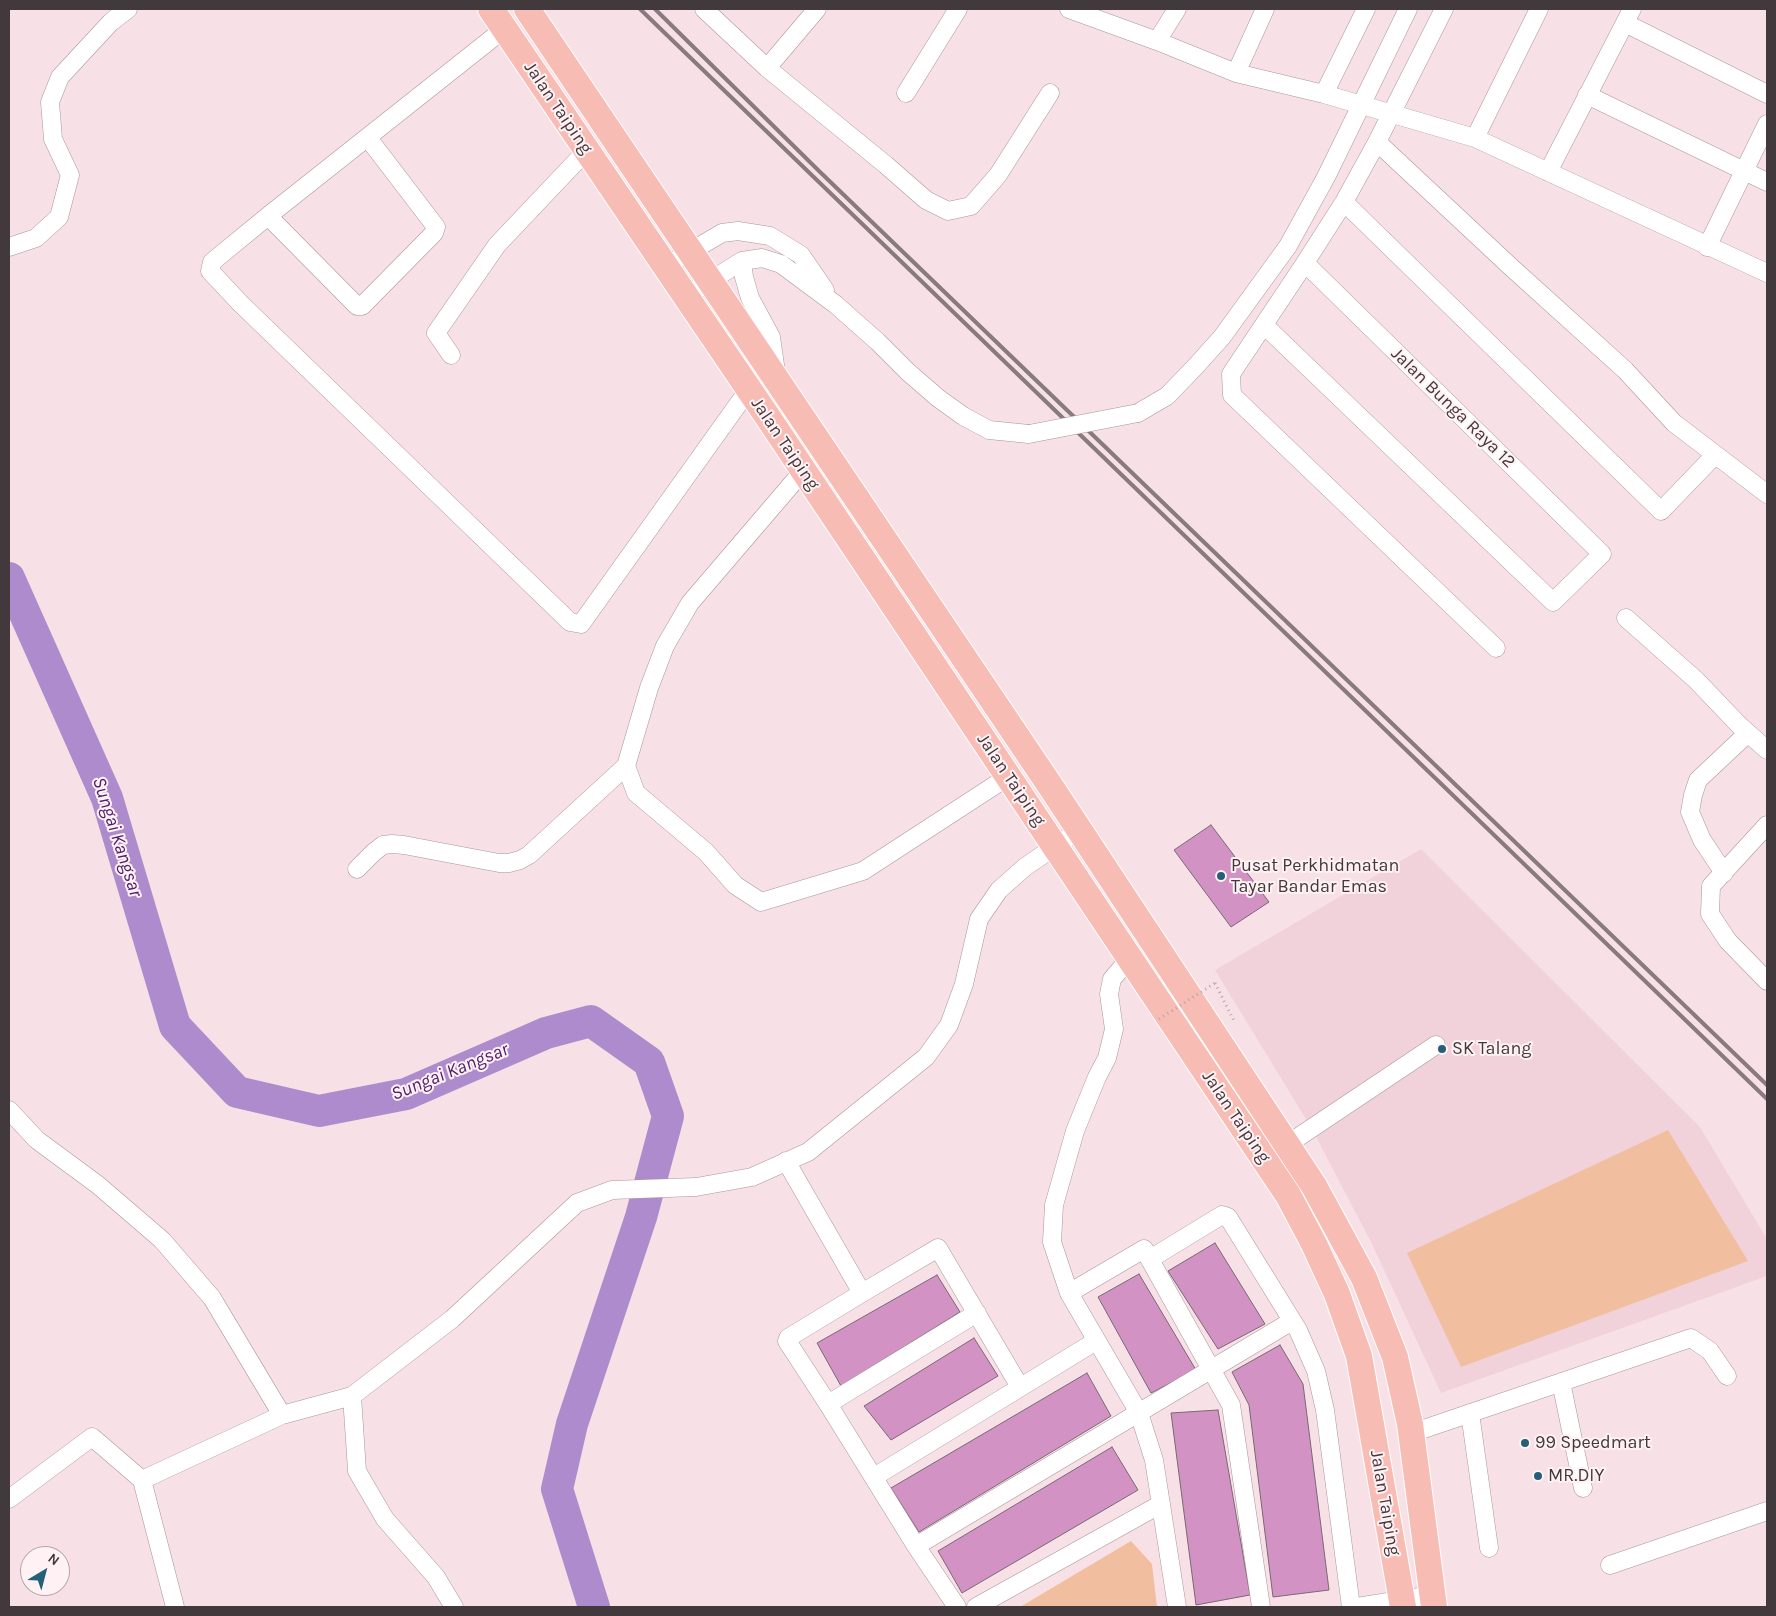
<!DOCTYPE html>
<html>
<head>
<meta charset="utf-8">
<style>
	body { margin:0 }
	#map { position:relative; width:1776px; height:1616px; overflow:hidden; background:#f8e1e6; font-family:Karla,sans-serif }
	canvas { display:block }
	.frame { position:absolute; inset:0; border:10px solid #42393c; pointer-events:none }
	.north { position:absolute; left:20px; top:1546px; width:50px; height:50px; box-sizing:border-box; background:#fff1f4; border:1px solid #b3a7aa; border-radius:50%; rotate:37deg; font-size:14px; font-weight:700; line-height:20px; text-align:center; color:#42393c }
	.north::after { content:''; display:block; margin:auto; width:18px; height:22px; background:#255f78; clip-path:polygon(50% 0,100% 100%,50% 72%,0 100%) }
</style>
</head>
<body>
<div id="map">
<canvas width="1776" height="1616"></canvas>
<div class="frame"></div>
<div class="north">N</div>
</div>
<script>
const c = document.querySelector('canvas').getContext('2d');
c.lineJoin = 'round';
function paint(path, color) { c.fillStyle = color; c.fill(path, 'evenodd'); }
const shape = rows => new Path2D(rows.map(r => 'M' + r).join(''));
function stroke(path, color, width, dash) { c.strokeStyle = color; c.lineWidth = width; c.lineCap = dash ? 'butt' : 'round'; c.setLineDash(dash || []); c.stroke(path); }
function drawText(font, color, halo, rows, align = 'center') {
  c.font = font + ' Karla,sans-serif'; c.lineWidth = 4; c.setLineDash([]); c.textBaseline = 'middle'; c.strokeStyle = halo; c.fillStyle = color; for (const [text, x, y, turn = 0] of rows) {
    c.save(); c.translate(x, y); c.rotate((+turn || 0) * Math.PI / 180); c.textAlign = isNaN(turn) ? turn : align; if (halo) c.strokeText(text, 0, 0); c.fillText(text, 0, 0); c.restore();
  }
}
paint(shape([
	[1421,849,1700,1127,1767,1239,1767,1276,1441,1393,1372,1244,1312,1129,1215,970]
]), '#f1d2da');
paint(shape([
	[1668,1130,1748,1261,1461,1367,1407,1253],
	[1131,1541,1152,1564,1157,1607,1020,1607]
]), '#f1bf9f');
stroke(shape([
	[9,578,107,798,175,1026,237,1092,319,1111,406,1094,546,1033,591,1021,649,1062,668,1116,641,1217,572,1424,557,1489,594,1607]
]), '#ae8bcc', 32);
const building = shape([
	[1211,825,1269,902,1231,927,1174,850,1211,825],
	[1215,1243,1265,1324,1218,1349,1168,1271,1215,1243],
	[1139,1274,1196,1370,1151,1393,1098,1297,1139,1274],
	[937,1275,960,1312,841,1386,817,1343,937,1275],
	[974,1338,998,1376,891,1440,864,1406,974,1338],
	[1280,1345,1303,1384,1329,1590,1273,1597,1249,1405,1232,1372,1280,1345],
	[1087,1373,1111,1416,919,1532,891,1488,1087,1373],
	[1218,1410,1250,1595,1196,1605,1171,1413,1218,1410],
	[1112,1447,1138,1490,962,1593,938,1551,1112,1447]
]);
paint(building, '#d292c3');
stroke(building, '#786874', 1);
const minor = shape([
	[704,9,767,68,886,165,926,200,948,211,971,206,998,175,1050,93],
	[1069,9,1157,41,1236,73,1324,94,1475,138,1767,273],
	[1444,9,1377,142,1512,268,1625,370,1674,423,1767,494],
	[1625,23,1767,94],
	[504,29,268,216,212,262,210,271,240,303,570,622,581,624,749,389],
	[1157,41,1177,9],
	[767,68,817,9],
	[1236,73,1265,9],
	[906,93,958,9],
	[1324,94,1366,9],
	[1587,95,1767,182],
	[1475,138,1539,9],
	[1377,142,1344,202,1305,263,1231,374,1232,395,1496,648],
	[1548,172,1632,9],
	[1344,202,1661,511,1715,455],
	[268,216,357,306,362,306,434,233,436,227,368,138],
	[9,247,36,238,59,217,70,175,53,139,50,102,60,77,111,22,128,9],
	[1707,247,1767,124],
	[742,261,744,277,750,298,771,337,776,372],
	[666,266,722,233,738,231,770,236,801,255,825,290],
	[686,296,742,261,762,258,781,264,835,304,878,342,908,372,938,398,963,416,989,430,1029,434],
	[1264,325,1553,602,1602,554,1305,263],
	[451,355,436,333,497,245,587,150],
	[1138,413,1167,396,1195,367,1222,337,1288,246,1326,177,1408,9],
	[803,471,690,603,665,646,649,688,626,766,636,793,706,852,735,885,761,902,863,871,1009,776],
	[1626,618,1696,680,1739,725,1767,750],
	[1767,825,1711,886,1710,914,1728,941,1767,981],
	[357,869,374,852,383,845,392,844,404,845,499,863,509,863,520,860,529,855,626,766],
	[1724,873,1702,840,1690,812,1693,795,1698,780,1748,733],
	[1130,958,1112,979,1109,994,1114,1029,1107,1058,1097,1077,1075,1131,1054,1205,1052,1242,1069,1293,1139,1413,1154,1460,1177,1607],
	[9,1110,37,1140,98,1185,162,1240,212,1298,282,1415,142,1480],
	[1279,1150,1436,1045],
	[786,1161,862,1293],
	[1150,1259,1222,1215,1228,1217,1298,1330,1316,1371,1325,1410,1351,1607],
	[1069,1293,1144,1249,1231,1405,1261,1607],
	[1561,1382,1583,1488],
	[828,1404,977,1313],
	[1470,1413,1489,1548],
	[282,1415,352,1396],
	[1412,1433,1691,1338,1710,1351,1727,1376],
	[874,1477,1096,1341],
	[142,1480,175,1607],
	[9,1499,92,1437,142,1480],
	[916,1546,1292,1321],
	[1610,1565,1767,1511],
	[454,1607,436,1577,385,1519,357,1471,352,1396,452,1319,577,1203,612,1190,696,1187,752,1177,808,1152,926,1057,949,1025,964,984,979,919,999,890,1025,867,1079,830],
	[957,1607,916,1546,828,1404,787,1341,788,1338,862,1293,938,1248,1020,1387],
	[976,1607,1161,1504],
	[1357,1607,1432,1595]
]);
const highway = shape([
	[491,9,765,413,1288,1195,1314,1244,1337,1294,1359,1356,1403,1607],
	[527,9,1051,787,1314,1186,1364,1278,1395,1357,1410,1424,1434,1607]
]);
stroke(minor, '#aa959a', 19);
stroke(highway, '#fff', 28);
stroke(shape([
	[1215,983,1234,1021]
]), '#b7a5a9', 3, [1, 4]);
stroke(minor, '#fff', 18);
stroke(highway, '#f7bdb5', 26);
stroke(shape([
	[640,9,1767,1099],
	[655,9,819,171,1767,1085]
]), '#887a7e', 4);
const minorBridge = shape([
	[1029,434,1138,413]
]);
stroke(minorBridge, '#aa959a', 19, []);
stroke(shape([
	[1159,1019,1215,983]
]), '#b7a5a9', 3, [1, 4]);
stroke(minorBridge, '#fff', 18);
for (const [x, y, r, color] of [
	[1221,876,5,"#255f78"],
	[1442,1049,5,"#255f78"],
	[1525,1443,5,"#255f78"],
	[1538,1476,5,"#255f78"]
]) { const dot = new Path2D(); dot.arc(x, y, r, 0, 2 * Math.PI); c.fillStyle = color; c.fill(dot); stroke(dot, '#fff1f4', 2); }
drawText('18px', '#42393c', '#fff1f4', [
	["Jalan Taiping",558,108,56],
	["Jalan Bunga Raya 12",1453,408,44],
	["Jalan Taiping",785,444,56],
	["Jalan Taiping",1011,780,56],
	["Jalan Taiping",1236,1117,56],
	["Jalan Taiping",1385,1503,80]
]);
drawText('18px', '#42393c', '#fff1f4', [
	["Pusat Perkhidmatan",1231,866],
	["Tayar Bandar Emas",1231,887],
	["SK Talang",1452,1049],
	["99 Speedmart",1535,1443],
	["MR.DIY",1548,1476]
], 'left');
drawText('italic 19px', '#4f206e', '#fff1f4', [
	["Sungai Kangsar",117,837,72],
	["Sungai Kangsar",450,1072,-22]
]);
</script>
</body>
</html>
